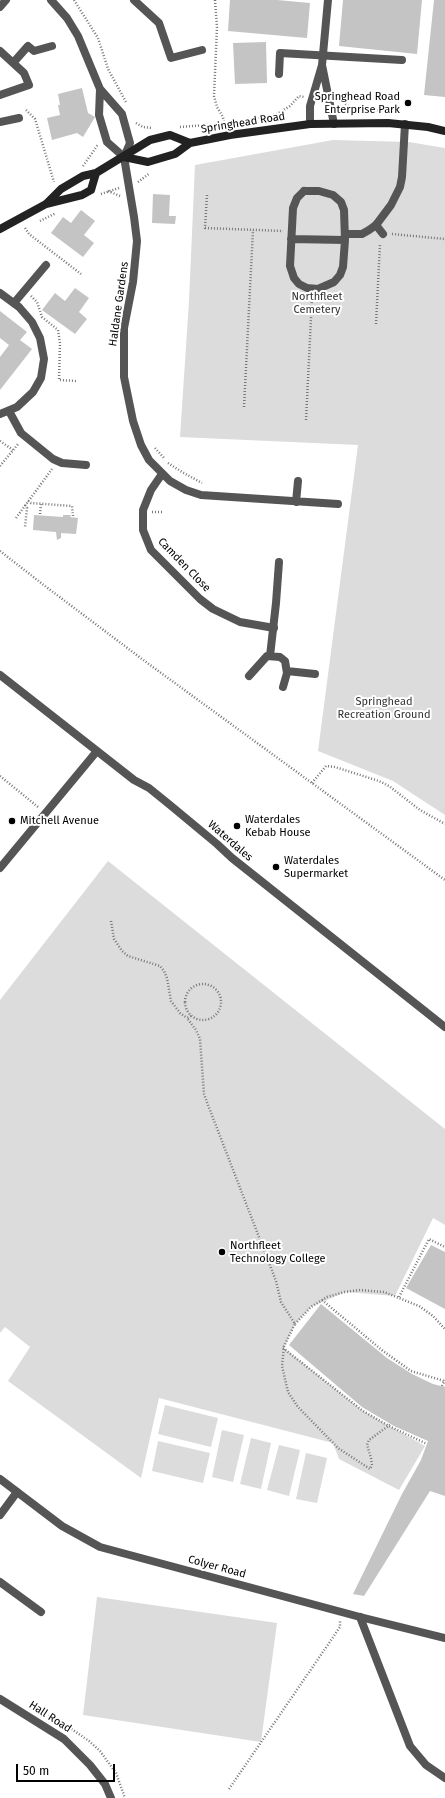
<!DOCTYPE html>
<html>
<head>
<meta charset="utf-8">
<style>
	body { margin:0 }
	#map { position:relative; width:445px; height:1798px; overflow:hidden; background:#fff; font-family:"Fira Sans",sans-serif }
	canvas { display:block }
	.scale { position:absolute; left:16px; top:1764px; width:99px; height:18px; box-sizing:border-box; border:2px solid #000; border-top:0; padding-left:5px; font-size:12px; line-height:14px; white-space:nowrap; color:#000; -webkit-text-stroke:3px #fff; paint-order:stroke }
</style>
</head>
<body>
<div id="map">
<canvas width="445" height="1798"></canvas>
<div class="scale">50 m</div>
</div>
<script>
const c = document.querySelector('canvas').getContext('2d');
c.lineJoin = 'round';
function paint(path, color) { c.fillStyle = color; c.fill(path, 'evenodd'); }
const shape = rows => new Path2D(rows.map(r => 'M' + r).join(''));
function stroke(path, color, width, dash) { c.strokeStyle = color; c.lineWidth = width; c.lineCap = dash ? 'butt' : 'round'; c.setLineDash(dash || []); c.stroke(path); }
function drawText(font, color, halo, rows, align = 'center') {
  c.font = font + ' "Fira Sans",sans-serif'; c.lineWidth = 4; c.setLineDash([]); c.textBaseline = 'middle'; c.strokeStyle = halo; c.fillStyle = color; for (const [text, x, y, turn = 0] of rows) {
    c.save(); c.translate(x, y); c.rotate((+turn || 0) * Math.PI / 180); c.textAlign = isNaN(turn) ? turn : align; if (halo) c.strokeText(text, 0, 0); c.fillText(text, 0, 0); c.restore();
  }
}
paint(shape([
	[333,140,409,142,445,148,445,815,393,781,318,751,358,445,180,437,189,301,195,165],
	[108,861,445,1129,445,1225,433,1218,395,1296,345,1292,311,1307,295,1324,284,1348,363,1411,425,1446,399,1490,339,1459,333,1443,159,1398,141,1478,8,1381,30,1347,5,1327,0,1333,0,1000],
	[165,1405,218,1418,211,1447,158,1434],
	[222,1430,244,1435,233,1482,212,1477],
	[251,1438,271,1443,261,1489,240,1484],
	[158,1441,210,1453,203,1483,152,1471],
	[279,1445,300,1450,289,1496,267,1490],
	[306,1453,327,1458,317,1503,296,1499],
	[97,1597,277,1623,261,1742,83,1715]
]), '#dcdcdc');
paint(shape([
	[230,0,277,0,310,3,307,38,228,31],
	[343,0,422,0,417,54,339,46],
	[434,0,445,0,445,97,424,95],
	[266,42,267,83,235,84,233,43],
	[82,88,88,113,95,117,83,137,77,133,52,140,47,118,60,115,58,105,60,105,58,94],
	[153,194,170,195,169,216,176,216,175,224,152,223],
	[81,210,95,221,84,235,94,243,83,257,51,233,63,217,71,223],
	[75,288,89,298,79,312,87,319,75,334,42,310,55,293,65,301],
	[0,311,27,332,20,340,32,349,0,390,0,357,9,345,0,338],
	[34,515,63,517,63,515,71,515,70,517,78,518,76,534,61,533,61,538,57,540,56,532,33,530],
	[431,1245,445,1252,445,1309,406,1288],
	[321,1304,387,1358,412,1374,433,1384,445,1387,445,1496,430,1491,364,1596,353,1594,402,1494,421,1460,428,1441,394,1426,362,1407,289,1345]
]), '#c4c4c4');
stroke(shape([
	[74,0,98,38,108,69,126,102],
	[215,0,217,27,214,96,217,107,223,117,224,124],
	[340,101,354,109,386,111],
	[26,110,35,119,54,182],
	[244,121,277,114,290,106,299,96,304,97],
	[136,123,143,127,151,128],
	[180,127,233,123],
	[83,166,97,146,99,145],
	[138,182,150,173],
	[108,191,120,196],
	[101,194,119,188],
	[207,195,205,228,283,231],
	[40,221,56,213],
	[25,228,29,234,81,274],
	[392,234,445,239],
	[31,296,37,302,42,317,58,330,60,343,59,380,77,381],
	[376,324,380,244],
	[244,407,253,230],
	[306,420,312,298],
	[0,441,13,450],
	[155,448,165,459],
	[168,463,182,472,202,483],
	[0,466,19,443],
	[28,501,31,503,72,506,73,516],
	[25,505,27,508,25,527],
	[152,512,162,512],
	[40,514,41,503],
	[16,518,52,469],
	[0,551,45,586,146,662,445,880],
	[0,776,38,807],
	[312,783,326,766,335,767,379,781,389,786,420,810,445,824],
	[111,921,114,939,122,951,128,956,160,966,164,971,167,978,171,1001,180,1013,187,1018],
	'185 1002a18 18 0 1 1 36 0a18 18 0 1 1-36 0Z',
	[191,1016,187,1018,196,1030,200,1039,204,1094,208,1105,276,1281,281,1302,295,1324,284,1346,282,1366,288,1392,298,1407,338,1448,370,1469,372,1465,371,1458,367,1445,369,1440,391,1424],
	[399,1297,429,1239,445,1247],
	[322,1300,383,1351,411,1371,444,1381],
	[295,1324,311,1307,327,1297,345,1292,360,1290,384,1292,419,1306,433,1316,445,1329],
	[283,1348,363,1411,389,1426,427,1444],
	[442,1386,445,1380],
	[48,1716,60,1721,89,1741,100,1751,116,1773,125,1798],
	[229,1789,340,1627,340,1621]
]), '#777', 2.5, [1, 2]);
stroke(shape([
	[279,74,280,53,402,60],
	[0,122,19,118],
	[304,191,319,191,333,195,341,202,344,210,345,240,343,267,340,275,334,282,318,289,307,288,299,284,294,278,290,266,293,208,297,198,304,191],
	[345,234,362,234,369,230,376,225,391,205,400,187,402,177,405,124],
	[291,239,345,240],
	[14,303,46,265],
	[270,656,276,603,279,562],
	[287,671,315,674],
	[249,676,267,656,280,657,285,661,287,673,283,687],
	[0,1515,17,1492],
	[0,1582,41,1612],
	[360,1617,410,1746,426,1765,445,1778]
]), '#555', 8);
stroke(shape([
	[376,225,383,234]
]), '#555', 8);
stroke(shape([
	[51,0,67,18,78,36,100,89,122,114,130,143,124,157],
	[134,0,159,23,171,58,202,50],
	[0,7,6,0],
	[0,51,24,73,29,85,0,95],
	[13,63,28,46,34,51,52,46],
	[322,65,334,124],
	[100,89,99,115,107,142,124,157],
	[310,124,310,106,322,65,328,0],
	[124,157,134,217,137,241,133,282,124,328,124,377,133,421,141,445,149,460,170,481,186,490,201,495,338,504],
	[0,293,19,307,32,322,40,338,44,359,41,378,33,392,17,407,0,414],
	[9,411,21,433,53,459,62,463,86,465],
	[162,474,151,490,143,510,143,530,151,550,200,599,213,609,240,622,274,628],
	[296,502,298,481],
	[0,675,134,780,149,788,170,805,217,844,232,858,445,1027],
	[0,868,97,751],
	[0,1479,62,1526,100,1547,360,1617,445,1638]
]), '#555', 8);
stroke(shape([
	[0,1699,64,1739,90,1765,105,1784,111,1798]
]), '#555', 8);
stroke(shape([
	[124,157,148,162,175,154,190,143],
	[46,204,82,195,91,190,96,173],
	[0,229,46,204,61,189,83,176,96,173,150,140,170,135,190,143,230,135,310,124,388,123,428,127,445,131]
]), '#222', 8);
for (const [x, y, r, color] of [
	[408,103,4,"#000"],
	[12,821,4,"#000"],
	[237,826,4,"#000"],
	[276,867,4,"#000"],
	[222,1252,4,"#000"]
]) { const dot = new Path2D(); dot.arc(x, y, r, 0, 2 * Math.PI); c.fillStyle = color; c.fill(dot); stroke(dot, '#fff', 1.5); }
drawText('11px', '#000', '#fff', [
	["Springhead Road",400,97,"right"],
	["Enterprise Park",400,110,"right"],
	["Waterdales",245,820],
	["Kebab House",245,833],
	["Mitchell Avenue",20,821],
	["Waterdales",284,861],
	["Supermarket",284,874],
	["Northfleet",230,1246],
	["Technology College",230,1259]
], 'left');
drawText('11px', '#000', '#fff', [
	["Springhead Road",243,123,-9],
	["Haldane Gardens",119,304,-82],
	["Camden Close",184,565,46],
	["Waterdales",230,841,41],
	["Colyer Road",217,1567,15],
	["Hall Road",50,1717,33]
]);
drawText('11px', '#333', '#fff', [
	["Northfleet",317,297],
	["Cemetery",317,310],
	["Springhead",384,702],
	["Recreation Ground",384,715]
]);
</script>
</body>
</html>
